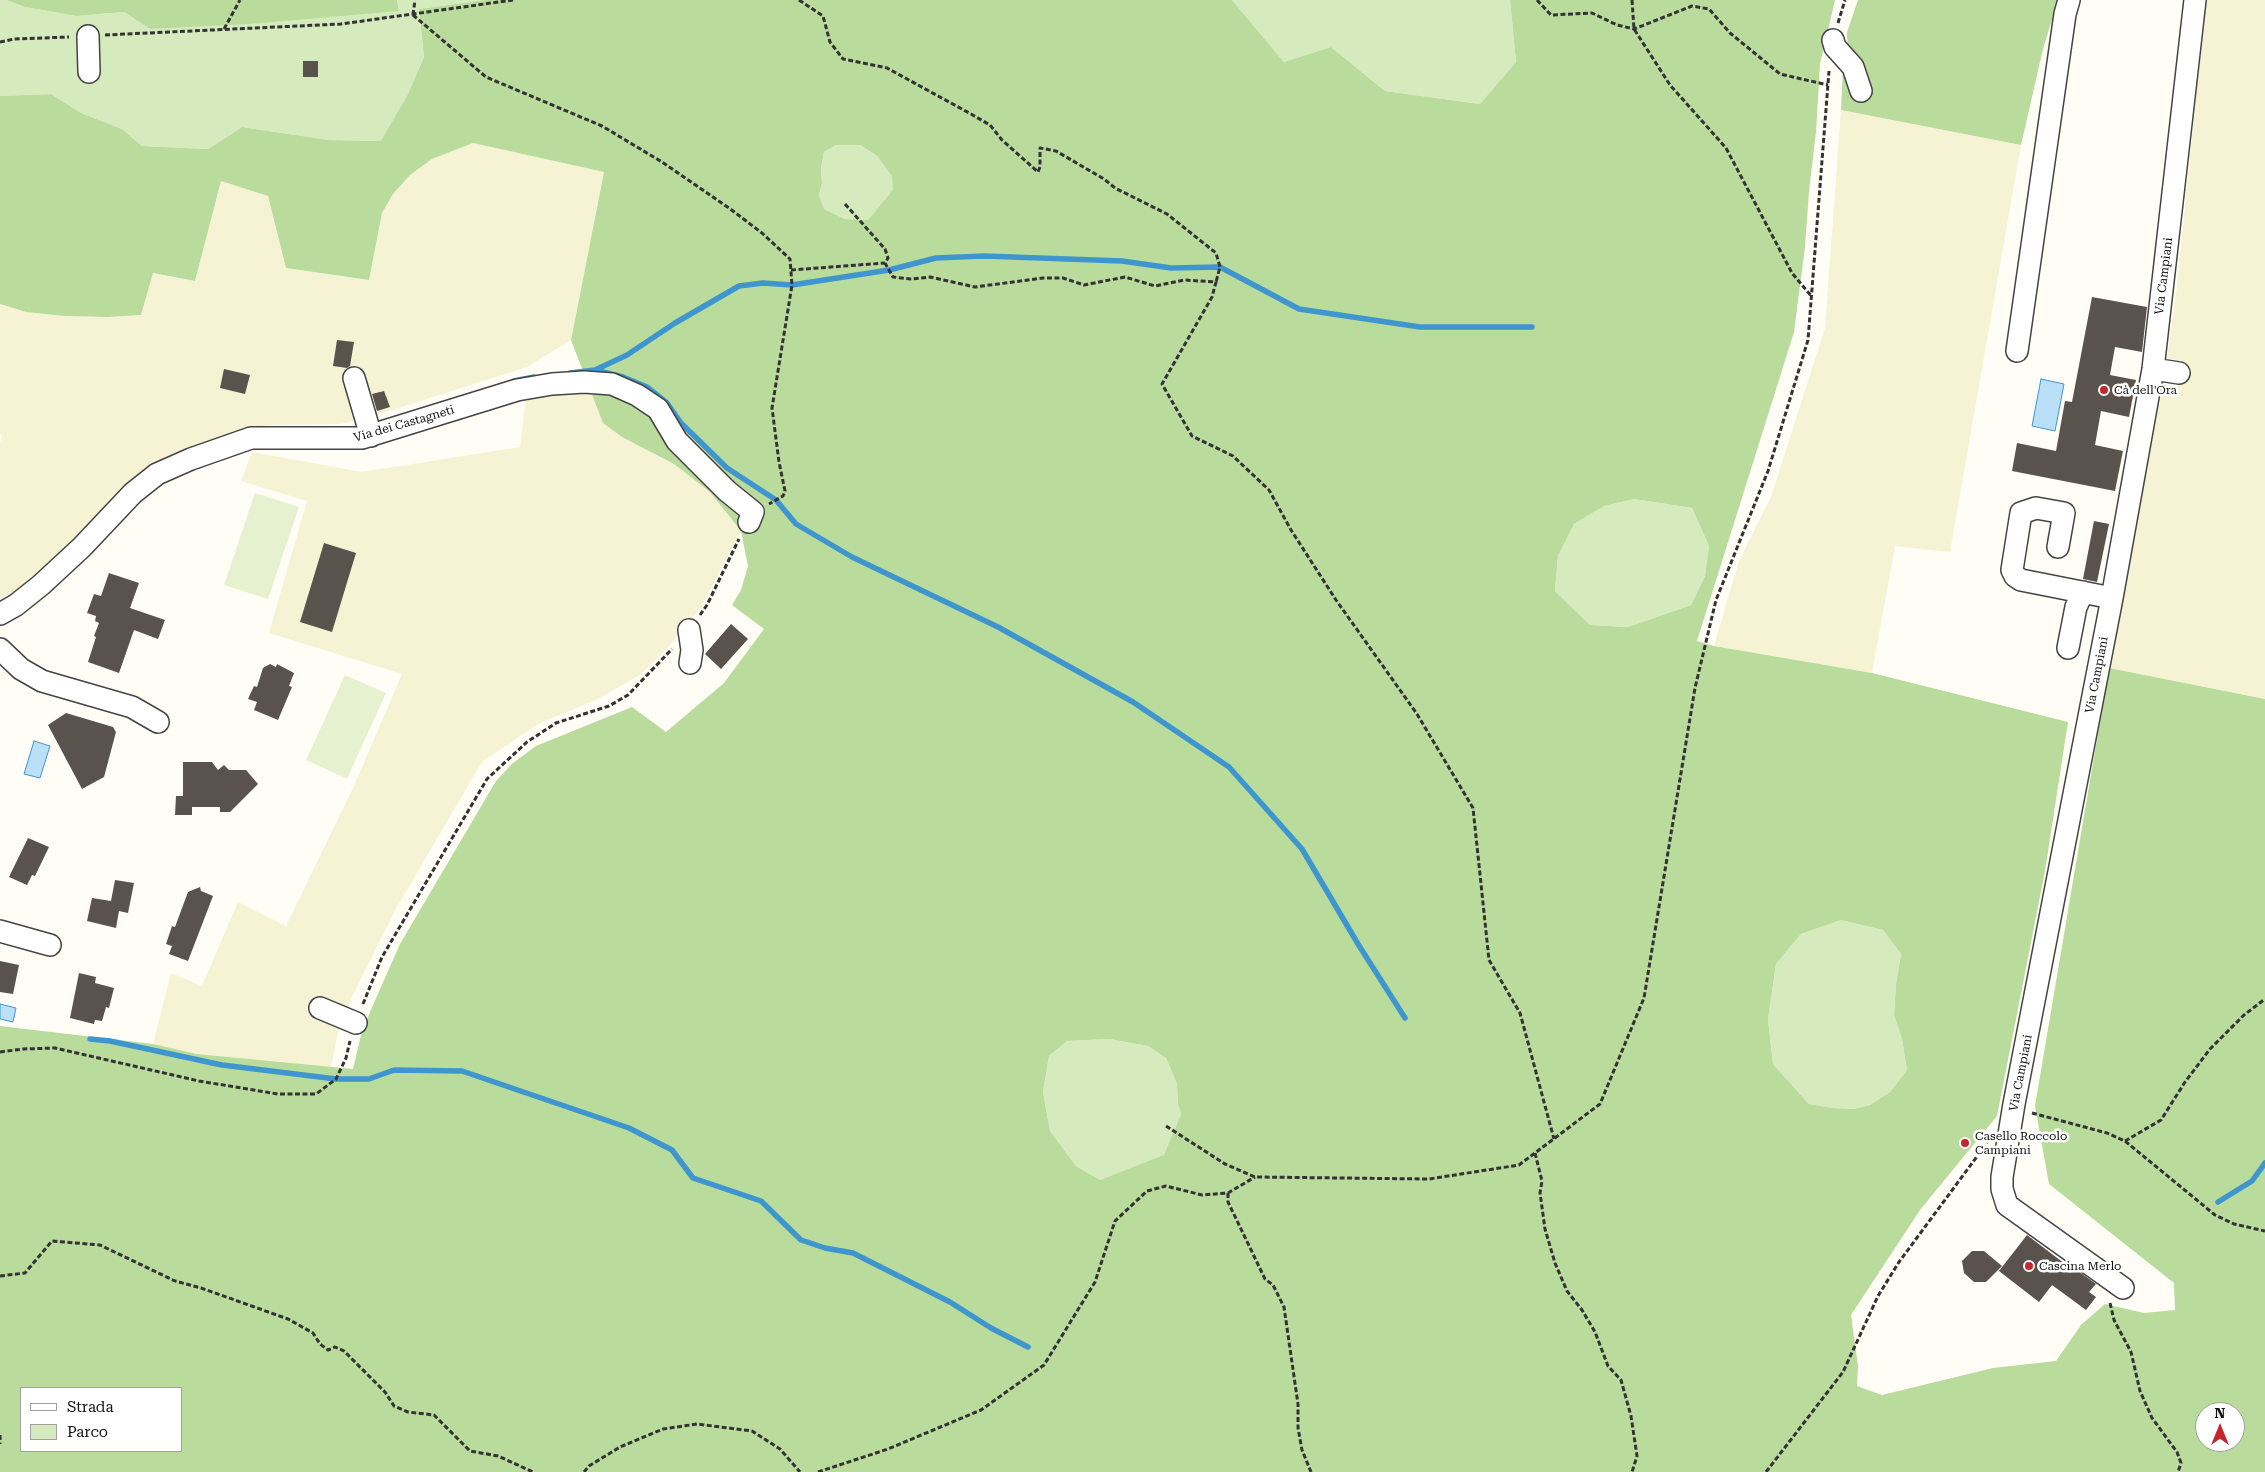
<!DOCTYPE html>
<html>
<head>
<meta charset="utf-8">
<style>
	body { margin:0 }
	#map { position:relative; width:2265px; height:1472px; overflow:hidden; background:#fffdf5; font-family:"Roboto Serif",serif }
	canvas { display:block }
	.legend { position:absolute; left:20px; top:1387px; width:162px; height:65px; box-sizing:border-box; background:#fff; border:1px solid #a0a0a0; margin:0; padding:6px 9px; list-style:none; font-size:15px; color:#111 }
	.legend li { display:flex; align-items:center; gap:10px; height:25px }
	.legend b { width:25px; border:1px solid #a0a0a0 }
	.north { position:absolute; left:2195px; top:1402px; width:50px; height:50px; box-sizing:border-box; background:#fff; border:1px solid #a0a0a0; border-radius:50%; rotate:0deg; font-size:14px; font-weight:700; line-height:20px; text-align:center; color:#111 }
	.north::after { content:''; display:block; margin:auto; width:18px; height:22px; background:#c4262e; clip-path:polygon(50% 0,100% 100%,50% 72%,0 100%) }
</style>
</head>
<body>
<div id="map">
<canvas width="2265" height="1472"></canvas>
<ul class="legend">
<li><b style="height:6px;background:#fff"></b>Strada</li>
<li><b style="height:14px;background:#d5ebbd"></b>Parco</li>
</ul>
<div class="north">N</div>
</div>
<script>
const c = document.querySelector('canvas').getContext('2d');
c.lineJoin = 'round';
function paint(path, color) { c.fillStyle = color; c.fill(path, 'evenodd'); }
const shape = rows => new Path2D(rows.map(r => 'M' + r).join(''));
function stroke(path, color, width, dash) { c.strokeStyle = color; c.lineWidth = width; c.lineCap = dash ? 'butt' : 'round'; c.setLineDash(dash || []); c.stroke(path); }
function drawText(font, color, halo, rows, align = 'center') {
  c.font = font + ' "Roboto Serif",serif'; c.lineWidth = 5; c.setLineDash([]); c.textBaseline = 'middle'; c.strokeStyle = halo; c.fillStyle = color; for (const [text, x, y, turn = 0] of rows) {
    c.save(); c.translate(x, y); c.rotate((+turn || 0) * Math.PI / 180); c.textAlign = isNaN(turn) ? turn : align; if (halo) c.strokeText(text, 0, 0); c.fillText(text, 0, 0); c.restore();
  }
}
paint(shape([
	[2206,0,2265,0,2265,699,2109,668,2163,384,2177,387,2182,361,2167,358,2176,294],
	[1841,110,2021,145,1950,552,1895,546,1872,673,1714,646,1739,561,1771,497,1825,328],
	[473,143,604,172,571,340,527,367,367,418,340,424,267,425,252,429,171,463,51,574,8,595,0,597,0,443,2,435,0,434,0,304,26,312,64,316,108,317,141,315,153,273,195,281,221,181,268,196,286,268,369,280,382,213,393,194,410,175,432,159],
	[590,392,650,452,674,464,710,492,741,531,701,607,670,645,641,674,598,699,538,724,482,762,397,907,352,997,337,1036,331,1068,197,1054,153,1044,171,973,202,986,238,902,286,926,354,786,402,674,269,633,307,501,241,481,252,452,362,472,520,447,526,398,557,393]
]), '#f6f3d4');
paint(shape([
	[0,0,6,0,25,7,76,16,124,12,150,29,399,10,397,0,485,0,419,9,424,57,407,96,382,141,329,140,242,127,208,149,142,146,122,129,81,113,51,94,0,96],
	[1232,0,1510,0,1516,62,1480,104,1385,91,1331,47,1284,62],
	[836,145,860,145,877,156,893,176,893,191,868,220,845,219,824,209,819,195,822,183,821,168,824,152],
	[1634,499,1692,508,1709,546,1705,576,1691,605,1628,627,1590,625,1555,591,1558,556,1574,524,1604,506],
	[1841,920,1883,930,1901,954,1896,984,1894,1015,1902,1039,1907,1070,1890,1092,1870,1105,1854,1109,1833,1108,1809,1104,1773,1064,1768,1019,1776,964,1801,934],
	[1109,1039,1148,1046,1166,1058,1177,1084,1178,1104,1181,1114,1164,1156,1100,1180,1076,1166,1050,1131,1043,1092,1049,1056,1067,1041]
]), '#d5ebbd');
paint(shape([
	[6,0,397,0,399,11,249,24,150,29,124,12,76,16,25,7],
	[485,0,1232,0,1284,62,1331,47,1385,91,1480,104,1516,62,1510,0,1835,0,1820,64,1816,132,1809,191,1805,247,1794,332,1697,641,1714,646,1872,673,2068,722,2045,871,1997,1116,1920,1210,1851,1315,1858,1366,1857,1386,1882,1395,1993,1368,2056,1361,2081,1325,2105,1304,2144,1313,2175,1310,2174,1283,2049,1184,2035,1106,2109,668,2265,699,2265,1472,0,1472,0,1026,153,1044,197,1054,353,1069,361,1035,370,1012,400,944,496,781,513,763,536,746,632,707,666,732,724,683,764,629,732,605,741,590,748,566,741,531,710,492,674,464,622,437,603,423,571,340,604,172,473,143,432,159,410,175,393,194,382,213,369,280,286,268,268,196,221,181,195,281,153,273,141,315,108,317,64,316,26,312,0,304,0,96,51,94,81,113,122,129,142,146,208,149,242,127,329,140,381,141,407,96,424,57,419,9],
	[836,145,860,145,877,156,892,176,893,190,868,220,845,219,824,209,819,195,822,183,821,168,824,152],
	[1634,499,1692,508,1709,546,1705,576,1691,605,1628,627,1590,625,1555,591,1558,556,1574,524,1604,506],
	[1841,920,1883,930,1901,954,1896,984,1894,1015,1902,1039,1907,1070,1890,1092,1870,1105,1854,1109,1833,1108,1809,1104,1773,1064,1768,1019,1776,964,1801,934],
	[1109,1039,1148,1046,1166,1058,1177,1084,1178,1104,1181,1114,1164,1155,1100,1180,1076,1166,1050,1131,1043,1092,1049,1056,1067,1041],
	[21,1388,181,1388,181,1451,21,1451],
	[2205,1412,2235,1412,2235,1442,2205,1442],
	[1858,0,2058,0,2043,49,2021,145,1841,110,1843,67,1848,63,1847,32]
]), '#b9dc9c');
paint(shape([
	[255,493,299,507,268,599,224,585],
	[345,675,386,693,347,779,306,760]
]), '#e6f2cf');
const water = shape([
	[2041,379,2064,384,2055,431,2032,426,2041,379],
	[34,741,50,746,40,778,24,774,34,741],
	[0,1004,16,1008,13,1022,0,1019,0,1004]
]);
paint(water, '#b9e0f7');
stroke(water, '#3f96cf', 1);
stroke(shape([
	[595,370,623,377,647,387,667,403,681,423,727,468,776,500,796,524,852,557,998,627,1133,702,1229,767,1302,849,1358,944,1405,1018],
	[570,373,595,370,627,355,675,323,739,286,763,283,792,285,889,270,936,258,984,256,1122,261,1171,268,1220,267,1299,309,1420,327,1532,327],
	[514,381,534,377],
	[90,1039,110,1041,222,1065,336,1079,369,1079,394,1070,462,1071,629,1128,672,1150,693,1178,761,1201,801,1240,825,1248,853,1253,950,1302,991,1328,1028,1347],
	[2218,1202,2252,1181,2265,1163]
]), '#3f96cf', 5.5);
paint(shape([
	[303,61,318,61,318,77,303,77],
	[2092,297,2147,307,2142,352,2115,347,2110,375,2136,380,2129,417,2101,411,2095,445,2123,451,2115,491,2012,471,2017,443,2056,451,2065,401,2072,402],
	[337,340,354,342,350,366,347,368,333,366],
	[224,369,250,375,245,394,220,388],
	[384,391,390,407,377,411,372,394],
	[2094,521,2109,524,2097,582,2083,579],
	[324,543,356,553,332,632,300,622],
	[109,573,139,583,130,608,165,620,158,639,134,630,119,673,88,662,96,637,94,636,99,623,95,621,96,616,87,613,94,594,101,596],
	[731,624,748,639,721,669,705,654],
	[270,664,276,667,277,664,294,673,289,686,292,687,278,720,254,710,257,702,248,699,254,686,257,687,263,668],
	[66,713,113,727,116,732,104,777,82,789,48,725],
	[183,762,212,762,218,770,224,765,229,770,246,770,258,784,230,812,220,812,220,807,192,807,192,815,175,815,176,796,183,796],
	[28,838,49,847,35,876,32,875,27,885,9,877],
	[115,880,134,883,128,913,119,911,116,928,87,921,92,898,111,901],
	[200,887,201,891,213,896,188,961,169,954,172,946,166,944,172,926,175,927,188,892],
	[0,961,19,965,13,994,0,992],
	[79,973,96,977,95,983,114,988,109,1008,106,1007,102,1021,95,1020,94,1024,70,1018],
	[2027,1235,2069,1267,2070,1265,2096,1284,2089,1292,2096,1297,2086,1310,2052,1285,2039,1302,1999,1271],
	[1972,1251,1984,1251,2002,1266,1986,1282,1974,1282,1964,1273,1962,1261]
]), '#5a524d');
const minor = shape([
	[88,36,89,72],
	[1833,40,1835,47,1853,67,1861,91],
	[2017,351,2065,14,2069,0],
	[2153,369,2179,373],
	[354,378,371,436],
	[2058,547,2064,513,2036,508,2021,513,2012,570,2015,576,2021,580,2112,598],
	[0,614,16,605,41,585,82,547,133,493,157,474,191,459,251,438,362,438,517,390,552,384,584,382,612,384,637,395,658,409,677,441,727,491,753,512,749,522],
	[689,630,692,650,690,663],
	[2068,648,2076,607,2083,592],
	[0,649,21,669,42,681,132,707,158,722],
	[0,931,50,945],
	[320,1008,356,1023],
	[2123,1288,2007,1205,2002,1189,2002,1177,2014,1104,2112,598,2153,369,2195,0]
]);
stroke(minor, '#444', 24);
stroke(shape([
	[799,0,823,16,830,42,843,59,887,68,971,114,990,125,1002,140,1038,172,1040,167,1040,148,1056,151,1104,179,1115,188,1167,214,1216,253,1220,267,1216,282],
	[1537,0,1551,15,1592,13,1617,25,1634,29,1692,6,1709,9,1730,33,1780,74,1828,85],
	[1632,0,1634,29,1670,85,1726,148,1792,273,1812,297],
	[413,15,486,77,602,126,662,162,729,208,762,233,790,259,792,285,772,408,779,462,785,491,783,496,769,504],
	[413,15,415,0],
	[1838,23,1845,0],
	[224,29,240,0],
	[105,35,341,24,513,0],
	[0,42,14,39,69,37],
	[845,204,885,249,888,258,885,263,893,277,911,279,930,277,975,287,1043,278,1063,278,1084,285,1125,277,1155,286,1184,280,1216,282,1212,297,1162,384,1192,436,1233,456,1269,490,1291,530,1336,600,1417,714,1473,808,1489,960,1520,1013,1554,1139],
	[791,270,885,263],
	[700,615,707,605,739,539],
	[363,1004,382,957,487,779,527,742,556,723,609,706,628,695,672,649],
	[0,1052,23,1049,55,1048,199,1081,278,1094,316,1094,336,1079,346,1058,350,1041],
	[2032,1113,2107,1133,2125,1141,2215,1215,2234,1224,2265,1231],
	[1166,1126,1225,1164,1255,1177,1429,1179,1519,1165,1600,1104,1644,998,1695,688,1716,600,1768,471,1808,340,1829,71],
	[2125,1141,2161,1120,2185,1082,2210,1049,2244,1015,2265,999],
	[1535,1153,1542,1181,1540,1193,1545,1229,1555,1263,1567,1291,1582,1310,1595,1332,1608,1366,1621,1380,1631,1416,1637,1456,1632,1472],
	[1228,1193,1228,1202,1265,1279,1273,1285,1284,1307,1298,1404,1298,1428,1302,1450,1311,1472],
	[0,1276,25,1273,52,1241,100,1245,175,1281,201,1288,288,1319,313,1333,320,1344,328,1350,335,1347,344,1351,385,1392,394,1406,408,1412,434,1415,470,1451,498,1456,533,1472],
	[2110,1303,2114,1320,2131,1352,2140,1391,2152,1418,2177,1452,2181,1463,2178,1472],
	[0,1435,0,1444],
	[584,1472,589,1466,620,1447,663,1429,697,1424,752,1431,780,1449,800,1472],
	[818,1472,888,1449,981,1410,1044,1365,1095,1282,1115,1221,1147,1191,1166,1186,1202,1195,1228,1193,1255,1177],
	[1766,1472,1843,1372,1878,1296,1899,1262,1987,1143]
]), '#333', 3, [5, 2.5]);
stroke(minor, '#fff', 21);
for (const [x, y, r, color] of [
	[2104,390,5,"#c4262e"],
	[1965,1143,5,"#c4262e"],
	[2029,1266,5,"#c4262e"]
]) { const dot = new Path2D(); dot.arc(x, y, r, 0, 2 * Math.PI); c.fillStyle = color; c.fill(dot); stroke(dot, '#fff', 2); }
drawText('12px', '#111', '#fff', [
	["Via Campiani",2164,276,-83],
	["Via dei Castagneti",404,424,-16],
	["Via Campiani",2097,675,-79],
	["Via Campiani",2021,1073,-79]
]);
drawText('12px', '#111', '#fff', [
	["Cà dell'Ora",2114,390],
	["Casello Roccolo",1975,1136],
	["Campiani",1975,1150],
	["Cascina Merlo",2039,1266]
], 'left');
</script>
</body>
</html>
